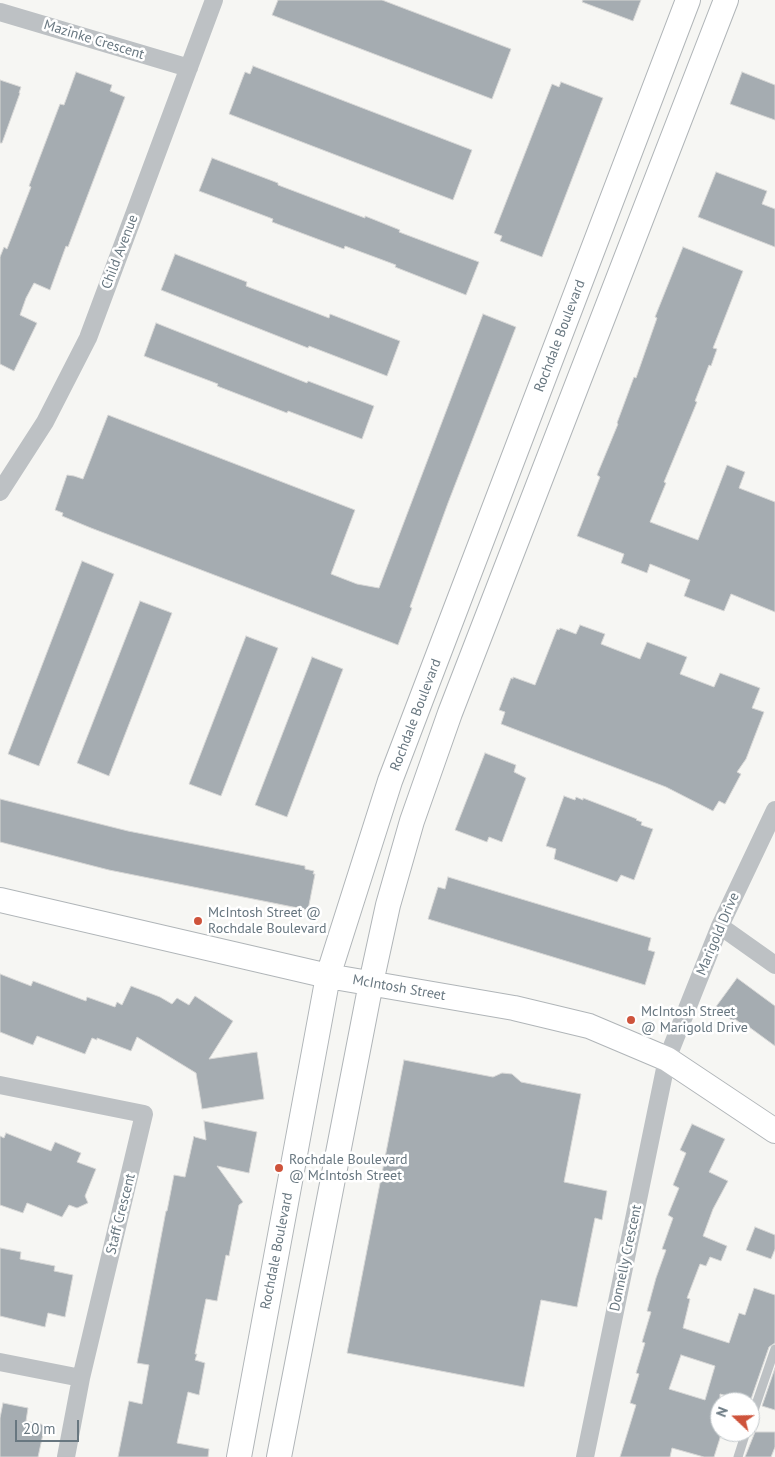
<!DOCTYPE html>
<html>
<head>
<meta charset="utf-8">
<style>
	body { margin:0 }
	#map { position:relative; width:775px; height:1457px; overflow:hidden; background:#f6f6f3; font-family:"PT Sans",sans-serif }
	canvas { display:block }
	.north { position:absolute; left:710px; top:1392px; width:50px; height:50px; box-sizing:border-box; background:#fff; border:1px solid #c3c9cc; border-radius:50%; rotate:291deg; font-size:14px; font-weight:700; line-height:20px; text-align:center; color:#687780 }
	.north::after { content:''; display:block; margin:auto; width:18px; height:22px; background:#ce533b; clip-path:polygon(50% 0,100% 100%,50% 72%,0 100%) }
	.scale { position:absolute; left:15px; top:1420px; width:64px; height:22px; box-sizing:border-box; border:2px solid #687780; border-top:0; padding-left:6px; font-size:15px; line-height:18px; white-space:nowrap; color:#687780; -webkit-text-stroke:4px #fff; paint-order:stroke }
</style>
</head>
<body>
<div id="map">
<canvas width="775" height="1457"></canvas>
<div class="north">N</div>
<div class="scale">20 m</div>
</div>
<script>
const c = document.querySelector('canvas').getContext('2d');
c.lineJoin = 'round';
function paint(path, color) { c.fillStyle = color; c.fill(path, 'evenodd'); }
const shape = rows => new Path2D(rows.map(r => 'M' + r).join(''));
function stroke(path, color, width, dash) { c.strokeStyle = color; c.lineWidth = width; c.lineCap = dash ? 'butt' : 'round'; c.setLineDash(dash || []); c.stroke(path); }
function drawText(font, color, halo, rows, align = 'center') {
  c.font = font + ' "PT Sans",sans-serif'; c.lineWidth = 5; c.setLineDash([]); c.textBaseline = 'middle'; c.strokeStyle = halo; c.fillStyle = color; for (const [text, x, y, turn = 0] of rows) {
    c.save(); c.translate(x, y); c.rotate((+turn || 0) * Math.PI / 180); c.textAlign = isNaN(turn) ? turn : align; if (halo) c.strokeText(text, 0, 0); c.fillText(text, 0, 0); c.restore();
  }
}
const building = shape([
	[278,0,382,0,511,49,492,99,272,15,278,0],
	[583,0,641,0,633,21,582,2,583,0],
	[253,66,472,150,453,200,229,114,243,77,245,72,250,74,253,66],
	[76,72,112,85,110,91,125,97,68,247,66,246,50,290,34,283,26,298,20,315,37,323,14,371,0,364,0,257,4,247,7,249,31,187,29,186,60,104,64,105,76,72],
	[742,72,775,85,775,120,730,104,742,72],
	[0,80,21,87,19,93,20,93,2,143,0,143,0,80],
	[561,82,603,98,542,257,500,241,502,236,494,233,552,84,559,87,561,82],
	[212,158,278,183,278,185,365,218,365,216,400,230,399,232,479,262,466,295,395,267,396,265,345,246,344,249,272,222,273,219,199,191,212,158],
	[716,172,767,191,762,204,775,209,775,247,698,217,716,172],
	[683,247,743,271,713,348,717,349,711,366,709,365,695,401,697,402,664,482,666,483,650,522,698,540,727,465,745,472,739,488,775,502,775,612,731,594,724,611,684,596,690,580,650,564,647,573,621,563,624,554,577,536,600,477,597,475,618,424,617,423,634,377,636,378,657,318,655,317,683,247],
	[175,254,247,282,246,286,329,318,330,314,400,341,387,376,309,346,308,348,161,290,175,254],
	[483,314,516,327,448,503,410,607,412,608,398,645,91,528,62,516,63,513,55,510,67,475,74,476,83,479,108,415,355,510,331,574,357,584,379,588,483,314],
	[156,323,307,383,308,381,374,406,362,439,288,411,287,413,217,386,218,384,144,356,156,323],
	[82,561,114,574,39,766,8,754,82,561],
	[140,601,172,613,109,776,77,763,140,601],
	[580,625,605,634,601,644,640,659,647,642,687,657,680,674,714,687,720,673,760,688,752,708,764,712,746,759,737,772,741,774,725,804,719,801,713,811,666,787,501,724,505,712,499,710,511,678,513,679,513,677,535,685,557,629,559,630,560,628,576,634,580,625],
	[246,636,278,648,221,796,189,784,246,636],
	[312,657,343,669,287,817,255,805,312,657],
	[485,753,516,765,514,772,526,778,502,842,489,837,487,842,455,830,485,753],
	[564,796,575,800,576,797,583,800,583,798,609,808,637,819,636,820,642,822,641,825,653,829,634,880,621,875,617,882,554,859,556,849,546,846,564,796],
	[0,799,128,831,305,866,305,869,314,871,313,874,315,874,308,910,109,870,0,842,0,799],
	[448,877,651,938,648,950,655,952,645,985,428,919,438,887,445,889,448,877],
	[0,974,31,986,33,981,86,1001,87,997,115,1007,117,1002,122,1005,131,986,160,997,172,1004,177,998,189,1005,195,996,233,1021,209,1059,257,1052,264,1099,202,1109,196,1073,137,1037,131,1051,97,1038,97,1040,92,1038,85,1054,37,1036,33,1045,0,1032,0,974],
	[737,978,775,1006,775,1046,745,1024,744,1026,735,1019,733,1021,715,1008,737,978],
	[404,1060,493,1077,502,1073,512,1074,521,1082,581,1094,564,1182,607,1191,602,1220,595,1218,577,1307,541,1300,524,1387,347,1353,404,1060],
	[204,1121,257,1132,249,1173,217,1166,243,1202,239,1205,229,1256,226,1255,217,1301,206,1299,195,1354,197,1354,195,1360,205,1363,199,1395,188,1392,177,1443,209,1449,208,1457,118,1457,129,1401,142,1404,149,1365,137,1363,166,1211,167,1211,174,1175,185,1177,194,1136,195,1137,206,1140,204,1121],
	[692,1124,725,1139,709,1172,728,1181,713,1209,703,1236,727,1246,721,1261,710,1257,706,1266,700,1264,687,1298,690,1299,683,1328,729,1343,739,1313,745,1315,754,1288,775,1295,775,1343,769,1347,750,1402,720,1394,720,1438,714,1457,704,1457,672,1448,670,1457,620,1457,636,1405,630,1403,639,1374,636,1373,645,1343,642,1342,651,1312,647,1311,656,1278,666,1250,662,1249,673,1218,668,1215,679,1188,673,1185,686,1153,680,1150,692,1124],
	[681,1355,715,1366,705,1400,669,1389,681,1355],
	[6,1133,51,1151,55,1142,81,1153,77,1162,96,1169,85,1196,88,1203,77,1208,69,1205,62,1217,27,1203,23,1213,0,1205,0,1136,4,1138,6,1133],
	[755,1227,775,1235,775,1249,771,1259,746,1250,755,1227],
	[0,1248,21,1252,20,1259,55,1266,54,1271,73,1275,65,1317,48,1313,45,1327,0,1316,0,1248],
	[775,1368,775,1410,762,1406,775,1368],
	[3,1403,28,1408,26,1421,45,1425,38,1457,0,1457,0,1418,3,1403],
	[755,1432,775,1432,775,1447,771,1457,745,1457,755,1432]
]);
paint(building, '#a5acb1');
stroke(building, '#d7d7d6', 1);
const secondary = shape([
	[0,900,328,976,514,1008,589,1026,667,1059,775,1131],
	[239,1457,328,976,390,781,688,0],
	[279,1457,371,983,388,905,412,821,450,713,726,0]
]);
stroke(secondary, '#b0b5b8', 26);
stroke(shape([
	[750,1422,775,1349],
	[738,1457,746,1432]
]), '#bdc1c4', 9);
stroke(shape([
	[0,12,189,68],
	[0,492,45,422,88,338,214,0],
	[720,926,775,965],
	[0,1085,144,1114,81,1378,66,1457],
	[0,1362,81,1378],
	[585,1457,667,1059,720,926,775,810]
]), '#bdc1c4', 18);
stroke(secondary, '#fff', 24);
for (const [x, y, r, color] of [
	[198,921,5,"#ce533b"],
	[631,1020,5,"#ce533b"],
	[279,1168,5,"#ce533b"]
]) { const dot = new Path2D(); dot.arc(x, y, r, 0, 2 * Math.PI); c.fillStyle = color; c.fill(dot); stroke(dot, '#fff', 2); }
drawText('14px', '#687780', '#fff', [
	["Mazinke Crescent",94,40,17],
	["Child Avenue",120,252,-69],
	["Rochdale Boulevard",560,336,-69],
	["Rochdale Boulevard",416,715,-69],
	["Marigold Drive",718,934,-67],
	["McIntosh Street",399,988,10],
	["Staff Crescent",121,1214,-76],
	["Rochdale Boulevard",277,1251,-79],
	["Donnelly Crescent",626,1258,-78]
]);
drawText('14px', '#687780', '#fff', [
	["McIntosh Street @",208,913],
	["Rochdale Boulevard",208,929],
	["McIntosh Street",641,1012],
	["@ Marigold Drive",641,1028],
	["Rochdale Boulevard",289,1160],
	["@ McIntosh Street",289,1176]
], 'left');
</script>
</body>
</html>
